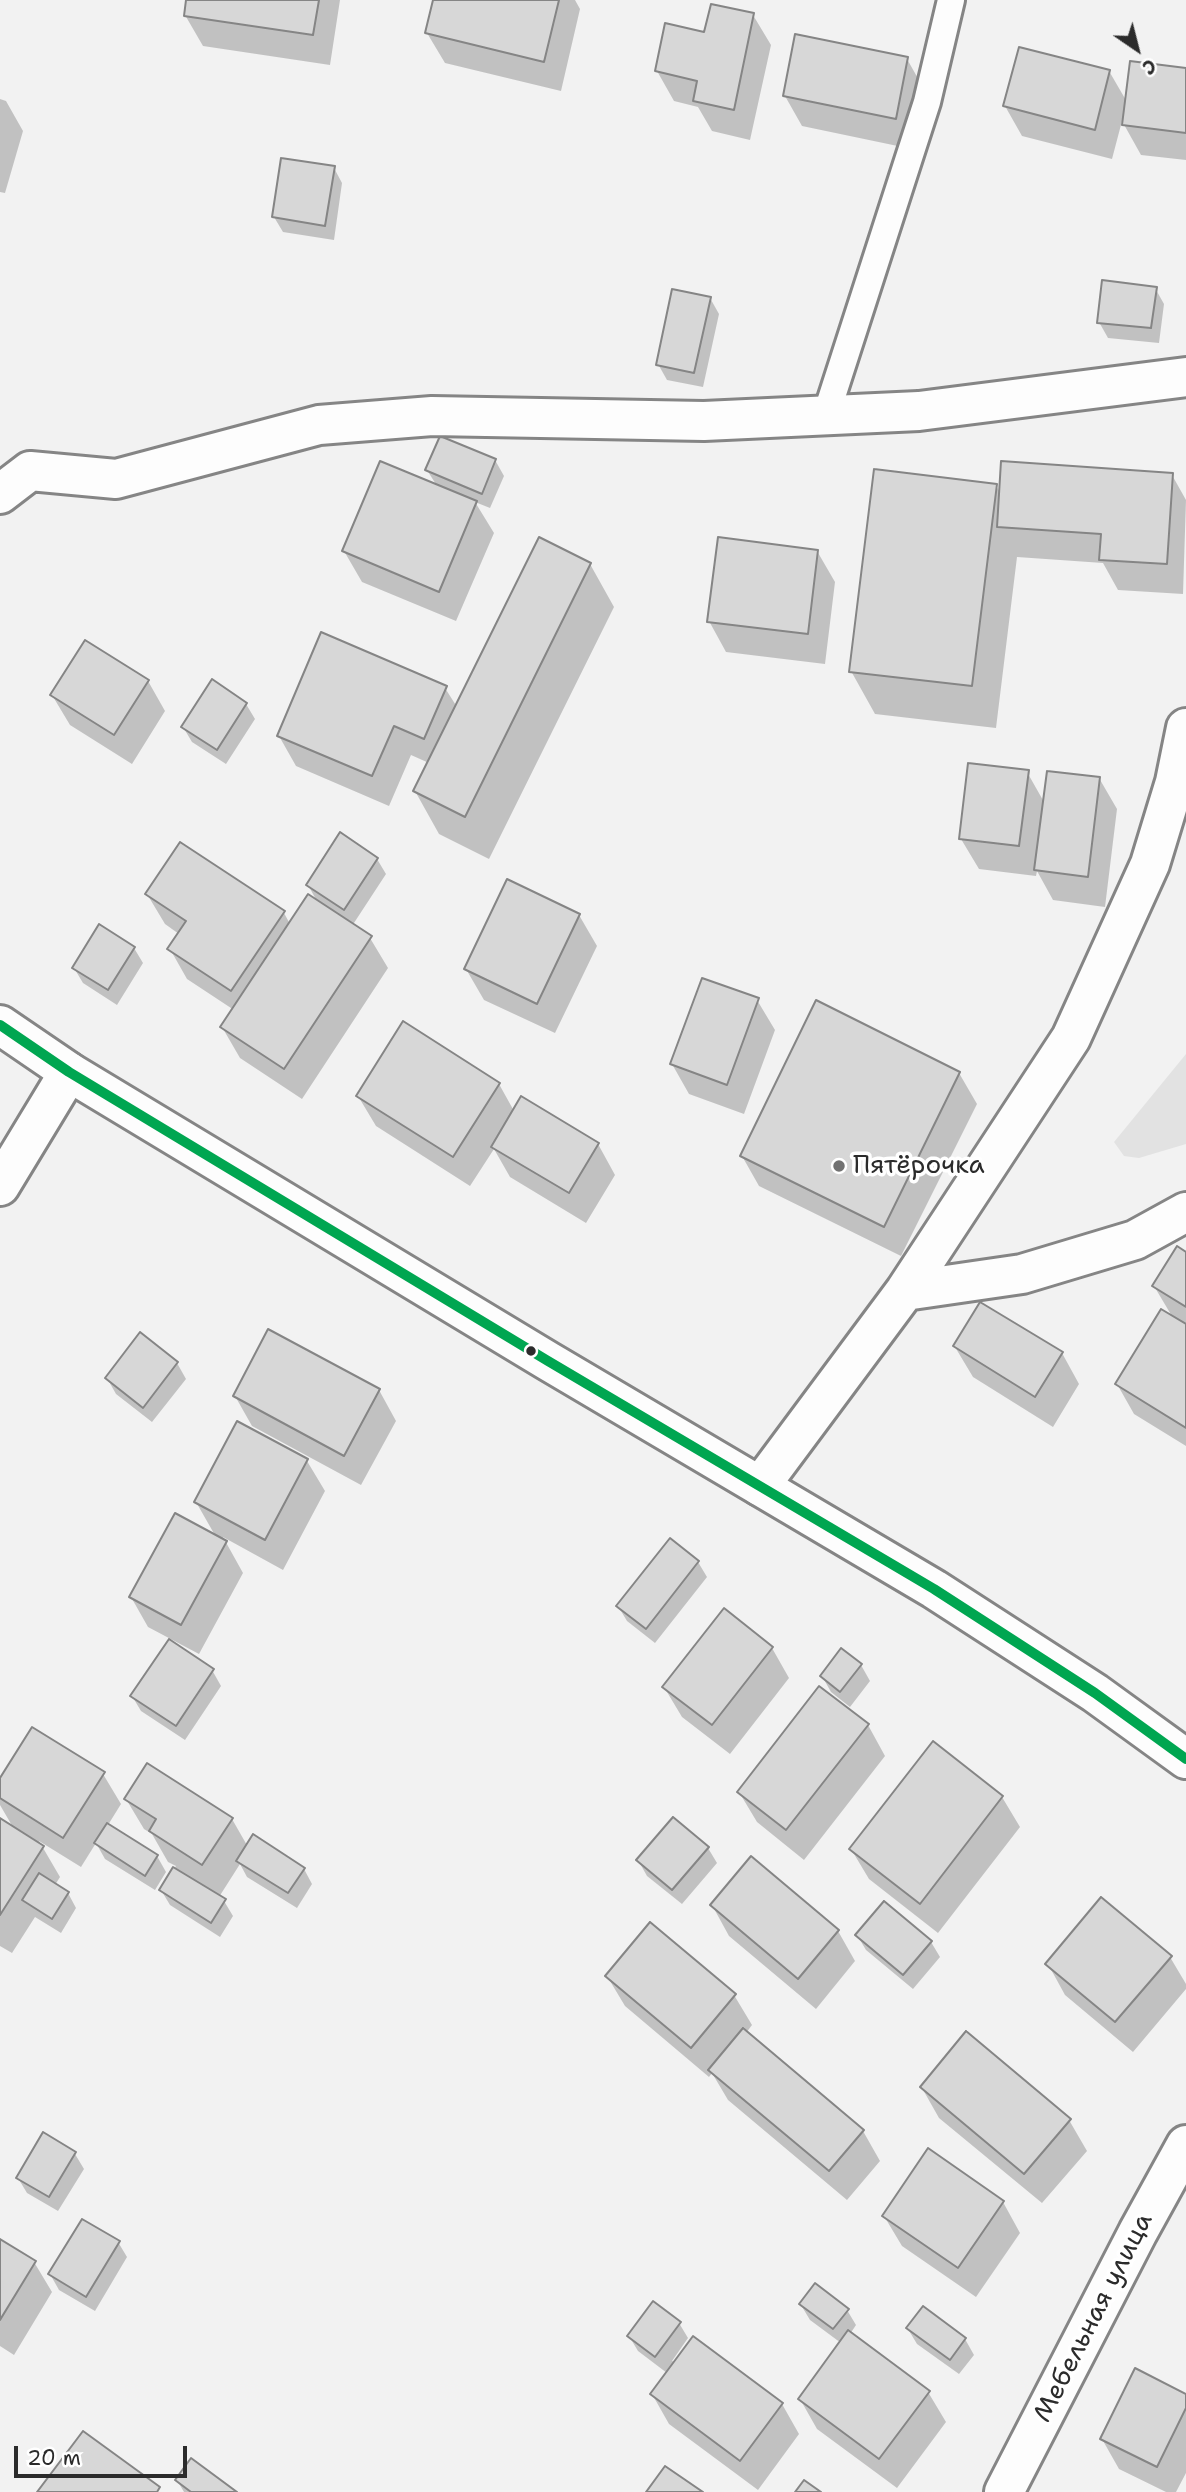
<!DOCTYPE html>
<html>
<head>
<meta charset="utf-8">
<style>
	body { margin:0 }
	#map { position:relative; width:1186px; height:2492px; overflow:hidden; background:#f2f2f2; font-family:"Shantell Sans",sans-serif }
	canvas { display:block }
	.north { position:absolute; left:1102px; top:14px; width:70px; height:70px; -webkit-text-stroke:5px #fff; paint-order:stroke; rotate:145deg; font-size:19px; font-weight:700; line-height:28px; text-align:center; color:#2b2b2b }
	.north::after { content:''; display:block; margin:auto; width:24px; height:32px; background:#2b2b2b; clip-path:polygon(50% 0,100% 100%,50% 72%,0 100%) }
	.scale { position:absolute; left:14px; top:2446px; width:173px; height:32px; box-sizing:border-box; border:4px solid #2b2b2b; border-top:0; padding-left:9px; font-size:21px; line-height:24px; white-space:nowrap; color:#2b2b2b; -webkit-text-stroke:5px #fff; paint-order:stroke }
</style>
</head>
<body>
<div id="map">
<canvas width="1186" height="2492"></canvas>
<div class="north">С</div>
<div class="scale">20 m</div>
</div>
<script>
const c = document.querySelector('canvas').getContext('2d');
c.lineJoin = 'round';
function paint(path, color) { c.fillStyle = color; c.fill(path, 'evenodd'); }
const shape = rows => new Path2D(rows.map(r => 'M' + r).join(''));
function stroke(path, color, width, dash) { c.strokeStyle = color; c.lineWidth = width; c.lineCap = dash ? 'butt' : 'round'; c.setLineDash(dash || []); c.stroke(path); }
function drawText(font, color, halo, rows, align = 'center') {
  c.font = font + ' "Shantell Sans",sans-serif'; c.lineWidth = 7; c.setLineDash([]); c.textBaseline = 'middle'; c.strokeStyle = halo; c.fillStyle = color; for (const [text, x, y, turn = 0] of rows) {
    c.save(); c.translate(x, y); c.rotate((+turn || 0) * Math.PI / 180); c.textAlign = isNaN(turn) ? turn : align; if (halo) c.strokeText(text, 0, 0); c.fillText(text, 0, 0); c.restore();
  }
}
paint(shape([
	[1186,1054,1186,1144,1139,1158,1124,1156,1114,1142]
]), '#e2e2e2');
paint(shape([
	[188,0,340,0,330,65,203,46,185,15],
	[435,0,575,0,580,9,561,91,445,63,427,33],
	[753,15,771,45,750,140,712,131,698,107,674,101,657,71,706,34],
	[907,59,924,89,912,149,802,126,785,96],
	[1186,69,1186,160,1141,155,1122,121,1112,159,1022,136,1005,106,1109,71,1127,102],
	[0,99,6,101,23,131,5,193,0,192],
	[334,168,342,183,334,240,283,232,274,217],
	[1155,288,1164,304,1159,343,1108,338,1099,322],
	[710,298,719,314,703,387,667,380,658,364],
	[495,460,504,476,490,508,475,502,494,533,456,621,362,582,344,551,437,486,427,470],
	[1172,475,1186,500,1183,594,1118,590,1103,563,1017,557,996,728,875,714,851,671,996,486,1001,494],
	[817,551,835,582,825,664,726,652,709,621],
	[590,564,614,607,489,859,439,834,415,791,429,763,411,755,389,806,296,766,279,736,445,688,457,707],
	[148,681,165,711,132,764,70,725,52,695],
	[246,704,255,719,226,764,192,742,183,727],
	[1027,772,1044,802,1099,778,1117,809,1105,907,1053,900,1037,871,1036,876,979,869,961,839],
	[377,859,386,874,352,926,370,938,388,968,302,1099,240,1058,222,1027,234,1010,187,979,170,949,179,934,165,924,147,894,284,913,290,924,318,903,308,885],
	[579,915,597,946,555,1033,484,1000,466,969],
	[134,948,143,963,117,1005,83,983,74,968],
	[757,1000,775,1030,744,1114,689,1094,672,1064],
	[959,1073,977,1104,901,1256,759,1186,742,1156],
	[499,1084,514,1111,598,1144,615,1175,586,1223,510,1177,494,1149,470,1186,376,1126,358,1096],
	[1186,1254,1186,1446,1134,1414,1117,1384,1173,1318,1154,1286],
	[141,1335,177,1363,186,1379,152,1422,116,1394,107,1378],
	[955,1347,1062,1353,1079,1384,1053,1427,973,1377],
	[379,1390,396,1421,361,1485,252,1426,235,1396],
	[238,1423,307,1461,325,1491,283,1570,223,1537,243,1573,199,1654,148,1627,131,1597,216,1537,196,1502],
	[698,1562,707,1577,655,1643,627,1621,618,1606],
	[772,1648,789,1678,730,1754,682,1717,664,1687],
	[861,1665,870,1681,850,1707,831,1692,822,1676],
	[212,1670,221,1686,185,1740,141,1711,132,1696],
	[868,1725,885,1756,804,1860,757,1822,739,1792],
	[103,1774,121,1804,108,1825,157,1856,166,1872,155,1890,105,1859,96,1843,81,1867,39,1841,60,1877,55,1885,68,1893,76,1908,61,1933,35,1917,12,1953,0,1946,0,1820,14,1829,0,1805,0,1781],
	[1002,1797,1020,1827,938,1933,869,1879,851,1849],
	[126,1799,232,1819,248,1847,304,1869,312,1884,297,1908,247,1877,240,1864,219,1897,224,1901,233,1916,220,1937,170,1905,161,1890,176,1866,168,1862,152,1834,144,1829],
	[708,1848,717,1863,682,1904,647,1876,638,1860],
	[712,1905,838,1931,855,1961,816,2009,729,1936],
	[857,1935,931,1942,940,1957,913,1989,866,1950],
	[1170,1957,1186,1984,1186,1989,1133,2052,1065,1995,1048,1964],
	[607,1976,734,1995,752,2025,746,2033,863,2131,880,2161,847,2200,728,2100,712,2073,709,2077,625,2006],
	[922,2088,1069,2120,1087,2151,1042,2203,939,2118],
	[75,2154,84,2169,58,2211,27,2193,18,2178],
	[1003,2202,1020,2233,976,2297,902,2246,884,2216],
	[0,2241,34,2262,52,2292,14,2355,0,2346],
	[118,2242,127,2257,95,2311,59,2290,50,2274],
	[801,2305,847,2310,856,2325,850,2334,928,2392,946,2422,897,2488,817,2429,800,2399,841,2343,810,2320],
	[679,2323,688,2338,672,2361,782,2404,799,2434,758,2490,669,2424,652,2394,667,2373,638,2351,629,2336],
	[908,2329,965,2339,974,2355,959,2374,917,2344],
	[1186,2396,1186,2473,1176,2492,1166,2492,1119,2469,1102,2439],
	[177,2480,234,2492,184,2492]
]), '#0003');
const building = shape([
	[186,0,319,0,313,35,184,16,186,0],
	[433,0,559,0,544,62,425,33,433,0],
	[711,4,754,13,734,110,693,101,697,81,655,71,665,23,704,32,711,4],
	[795,34,908,57,896,119,783,96,795,34],
	[1019,47,1110,70,1095,130,1003,106,1019,47],
	[1130,61,1186,68,1186,133,1122,125,1130,61],
	[281,158,335,166,325,226,272,217,281,158],
	[1102,280,1157,287,1151,328,1097,323,1102,280],
	[672,289,711,297,694,373,656,365,672,289],
	[440,436,496,459,482,494,425,470,440,436],
	[380,461,477,501,439,592,342,551,380,461],
	[1001,461,1173,473,1167,564,1099,560,1101,534,997,527,1001,461],
	[874,469,997,484,972,686,849,672,874,469],
	[539,537,591,563,465,817,413,791,539,537],
	[718,537,818,550,808,634,707,622,718,537],
	[321,632,447,686,424,739,394,726,372,776,277,736,321,632],
	[85,640,149,680,114,735,50,695,85,640],
	[212,679,247,703,217,750,181,727,212,679],
	[968,763,1029,770,1019,846,959,839,968,763],
	[1047,771,1100,777,1088,877,1034,870,1047,771],
	[340,832,378,858,344,910,306,885,340,832],
	[180,842,285,911,231,991,167,949,186,921,145,894,180,842],
	[507,879,580,914,537,1004,464,969,507,879],
	[308,894,372,936,284,1069,220,1027,308,894],
	[99,924,135,947,108,990,72,968,99,924],
	[702,978,759,998,727,1085,670,1064,702,978],
	[816,1000,960,1072,884,1227,740,1156,816,1000],
	[403,1021,500,1083,453,1157,356,1096,403,1021],
	[521,1096,599,1143,569,1193,491,1147,521,1096],
	[1177,1246,1186,1252,1186,1307,1152,1286,1177,1246],
	[980,1302,1063,1352,1035,1397,953,1346,980,1302],
	[1161,1309,1186,1324,1186,1428,1115,1384,1161,1309],
	[268,1329,380,1389,344,1456,233,1396,268,1329],
	[140,1332,178,1362,143,1408,105,1378,140,1332],
	[237,1421,308,1459,265,1540,194,1502,237,1421],
	[175,1513,227,1541,181,1625,129,1597,175,1513],
	[670,1538,699,1561,646,1629,616,1606,670,1538],
	[724,1608,773,1647,712,1725,662,1687,724,1608],
	[169,1639,214,1669,176,1726,130,1696,169,1639],
	[841,1648,862,1664,840,1692,820,1676,841,1648],
	[819,1686,869,1724,786,1830,737,1792,819,1686],
	[32,1727,105,1772,63,1838,0,1798,0,1778,32,1727],
	[933,1741,1003,1796,920,1904,849,1849,933,1741],
	[147,1763,233,1818,202,1865,149,1831,156,1819,124,1799,147,1763],
	[673,1817,709,1847,672,1890,636,1860,673,1817],
	[0,1818,44,1846,0,1915,0,1818],
	[107,1823,158,1855,145,1876,94,1843,107,1823],
	[253,1834,305,1868,288,1893,236,1861,253,1834],
	[751,1856,839,1930,798,1979,710,1905,751,1856],
	[173,1867,226,1899,211,1923,159,1890,173,1867],
	[39,1873,69,1892,52,1919,22,1900,39,1873],
	[1101,1897,1172,1956,1115,2022,1045,1964,1101,1897],
	[884,1901,932,1941,903,1975,855,1935,884,1901],
	[650,1922,736,1994,691,2048,605,1976,650,1922],
	[743,2028,864,2130,829,2171,708,2070,743,2028],
	[966,2031,1071,2119,1024,2174,920,2087,966,2031],
	[43,2132,76,2152,49,2197,16,2178,43,2132],
	[928,2148,1004,2201,958,2268,882,2216,928,2148],
	[82,2219,120,2241,86,2297,48,2274,82,2219],
	[0,2239,36,2261,0,2320,0,2239],
	[815,2283,849,2309,833,2329,799,2304,815,2283],
	[653,2301,681,2322,655,2357,627,2336,653,2301],
	[923,2306,966,2338,950,2360,906,2328,923,2306],
	[848,2330,930,2391,879,2459,798,2399,848,2330],
	[693,2336,783,2403,740,2461,650,2394,693,2336],
	[1135,2368,1186,2394,1186,2408,1157,2467,1100,2439,1135,2368],
	[83,2431,160,2487,157,2492,37,2492,83,2431],
	[191,2458,237,2492,191,2492,175,2480,191,2458],
	[665,2466,703,2492,646,2492,665,2466],
	[804,2480,821,2492,795,2492,804,2480]
]);
paint(building, '#d7d7d7');
stroke(building, '#858585', 2);
const service = shape([
	[826,415,927,102,951,0]
]);
const minor = shape([
	[0,494,30,471,116,479,319,425,432,416,704,421,919,411,1186,377],
	[0,1186,69,1072],
	[905,1291,1022,1274,1135,1240,1186,1212],
	[760,1486,905,1291,1071,1038,1150,864,1175,782,1186,728],
	[1004,2492,1138,2232,1186,2145]
]);
const primary = shape([
	[0,1025,69,1072,548,1361,934,1589,1095,1693,1186,1759]
]);
stroke(service, '#858585', 32);
stroke(minor, '#858585', 44);
stroke(primary, '#858585', 44);
stroke(service, '#fdfdfd', 26);
stroke(minor, '#fdfdfd', 38);
stroke(primary, '#fdfdfd', 38);
stroke(shape([
	[0,1025,69,1072,548,1361,934,1589,1095,1693,1186,1759]
]), '#00a651', 10);
for (const [x, y, r, color] of [
	[839,1166,7,"#717171"],
	[531,1351,6,"#2b2b2b"]
]) { const dot = new Path2D(); dot.arc(x, y, r, 0, 2 * Math.PI); c.fillStyle = color; c.fill(dot); stroke(dot, '#fff', 2.5); }
drawText('26px', '#2b2b2b', '#fff', [
	["Пятёрочка",853,1166]
], 'left');
drawText('26px', '#2b2b2b', '#fff', [
	["Мебельная улица",1094,2318,-63]
]);
</script>
</body>
</html>
